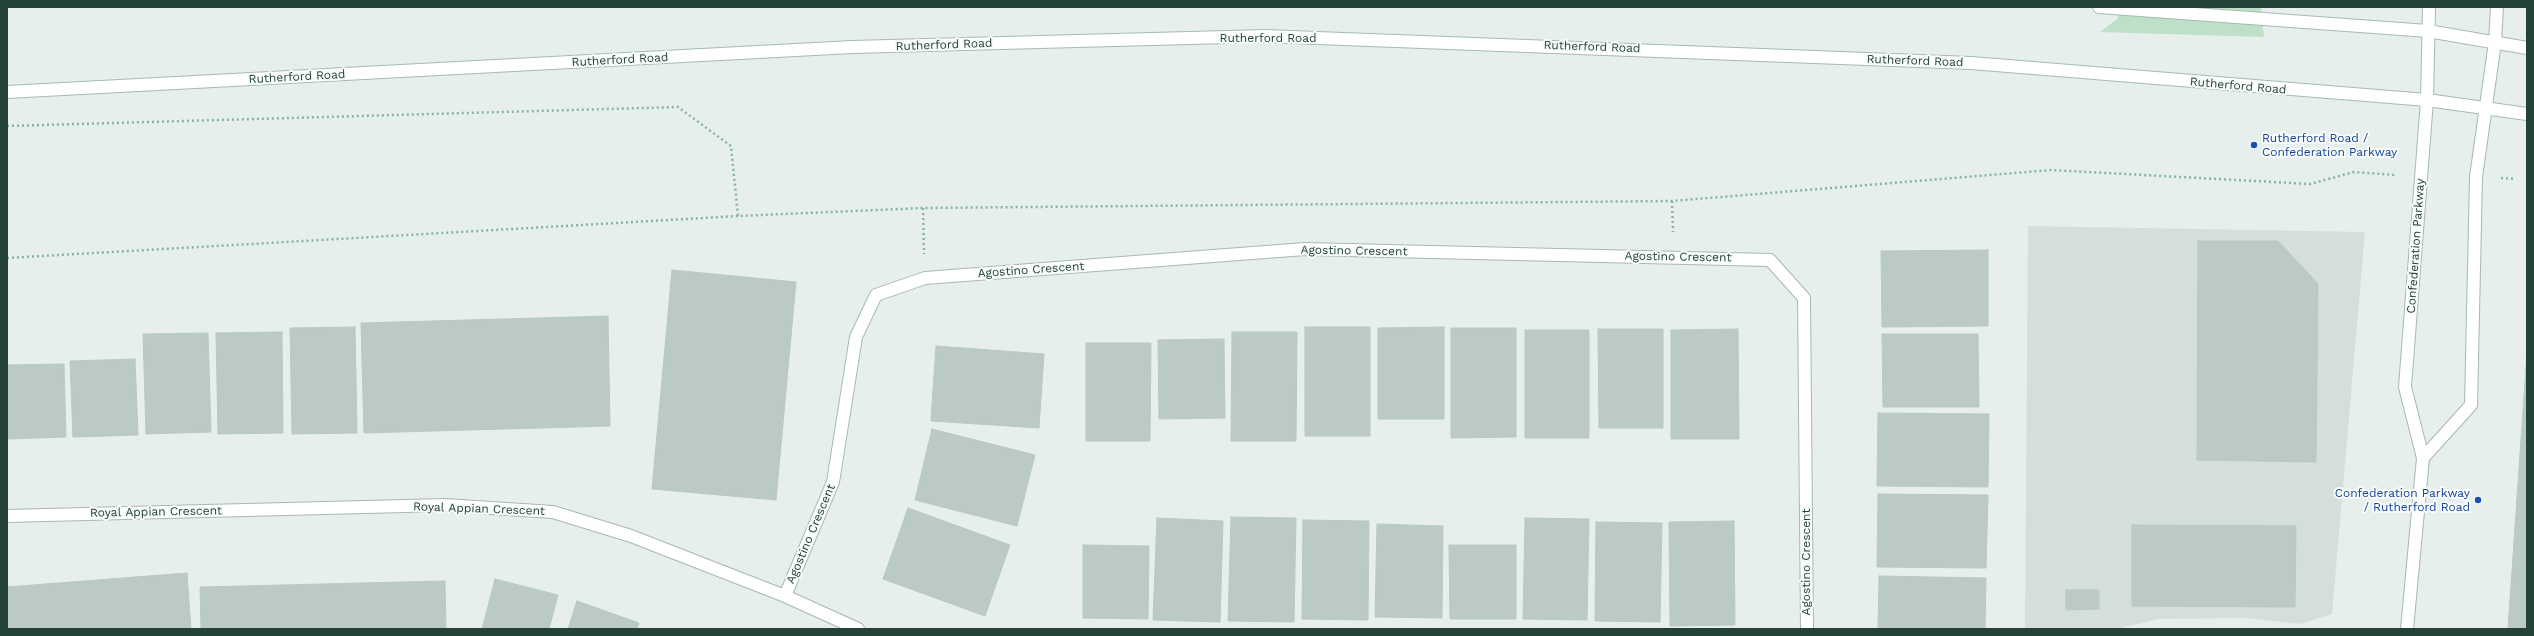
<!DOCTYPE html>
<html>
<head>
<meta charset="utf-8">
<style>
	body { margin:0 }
	#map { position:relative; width:2534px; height:636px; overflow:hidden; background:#e6efeb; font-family:"Work Sans",sans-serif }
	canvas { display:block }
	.frame { position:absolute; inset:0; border:8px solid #24423a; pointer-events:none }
</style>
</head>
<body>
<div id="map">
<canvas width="2534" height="636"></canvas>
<div class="frame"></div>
</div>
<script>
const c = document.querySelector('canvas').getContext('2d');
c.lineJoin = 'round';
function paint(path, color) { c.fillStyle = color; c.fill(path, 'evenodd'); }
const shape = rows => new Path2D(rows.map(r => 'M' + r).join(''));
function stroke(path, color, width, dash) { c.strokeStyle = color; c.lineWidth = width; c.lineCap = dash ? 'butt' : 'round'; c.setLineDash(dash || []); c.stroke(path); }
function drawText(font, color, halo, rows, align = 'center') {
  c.font = font + ' "Work Sans",sans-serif'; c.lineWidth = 4; c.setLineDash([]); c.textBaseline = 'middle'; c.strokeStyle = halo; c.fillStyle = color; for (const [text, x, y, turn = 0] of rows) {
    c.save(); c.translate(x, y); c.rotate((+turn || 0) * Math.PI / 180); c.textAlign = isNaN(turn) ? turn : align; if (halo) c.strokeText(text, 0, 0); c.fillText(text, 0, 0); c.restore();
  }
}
paint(shape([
	[2028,226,2365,232,2332,614,2300,624,2245,618,2158,619,2117,629,2025,629]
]), '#d4dfda');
paint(shape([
	[2122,7,2308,7,2261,7,2264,37,2100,32,2117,19]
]), '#bfe0c8');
const building = shape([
	[2198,241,2278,241,2318,284,2316,462,2197,460,2198,241],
	[1988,250,1988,326,1882,327,1881,251,1988,250],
	[672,270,796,282,776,500,652,489,672,270],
	[608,316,610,426,364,433,361,323,608,316],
	[355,327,357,433,292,434,290,328,355,327],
	[1305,327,1370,327,1370,436,1305,436,1305,327],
	[1444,327,1444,419,1378,419,1378,328,1444,327],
	[1451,328,1516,328,1516,437,1451,438,1451,328],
	[1598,329,1663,329,1663,428,1599,428,1598,329],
	[1738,329,1739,439,1671,439,1671,330,1738,329],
	[1525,330,1589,330,1589,438,1525,438,1525,330],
	[282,332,283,433,218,434,216,333,282,332],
	[1232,332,1297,332,1296,441,1231,441,1232,332],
	[208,333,211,432,146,434,143,334,208,333],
	[1882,334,1978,334,1979,407,1883,407,1882,334],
	[1224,339,1225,418,1159,419,1158,340,1224,339],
	[1086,343,1151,343,1150,441,1086,441,1086,343],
	[936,346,1044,354,1039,428,931,421,936,346],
	[2527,352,2527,629,2508,629,2527,352],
	[135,359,138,435,73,437,70,361,135,359],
	[64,364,66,437,7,439,7,365,64,364],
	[1878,413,1989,414,1988,487,1877,486,1878,413],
	[932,429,1035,455,1017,526,915,500,932,429],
	[1878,494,1988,495,1986,568,1877,567,1878,494],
	[908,508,1010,545,985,616,883,579,908,508],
	[1231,517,1296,518,1294,622,1228,621,1231,517],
	[1157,518,1223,521,1220,622,1153,620,1157,518],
	[1525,518,1589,519,1587,620,1523,619,1525,518],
	[1303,520,1369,521,1368,620,1302,619,1303,520],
	[1734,521,1735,625,1670,626,1669,522,1734,521],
	[1596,522,1662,523,1660,622,1595,621,1596,522],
	[1377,524,1443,526,1442,618,1375,617,1377,524],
	[2132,525,2296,526,2295,607,2132,606,2132,525],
	[1083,545,1149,546,1148,619,1083,618,1083,545],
	[1449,545,1516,545,1516,619,1450,619,1449,545],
	[187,573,191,629,7,629,7,587,187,573],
	[1879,576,1986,578,1985,629,1878,629,1879,576],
	[495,579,558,595,549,629,482,629,495,579],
	[445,581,446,629,201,629,200,587,445,581],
	[2066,590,2099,590,2099,609,2066,610,2066,590],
	[577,601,639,623,637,629,568,629,577,601]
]);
paint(building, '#bbcac4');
stroke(building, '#b8c9c2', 1);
const minor = shape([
	[7,516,445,505,553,512,631,536,785,596,858,629],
	[785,596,833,482,856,337,876,295,925,278,1305,249,1770,260,1804,298,1807,629]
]);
const tertiary = shape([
	[2423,458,2471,405,2476,177,2495,42,2497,7],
	[2407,629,2423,458,2405,387,2427,100,2429,7]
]);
const secondary = shape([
	[2099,7,2428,31,2527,48],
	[7,92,852,47,1265,36,1971,63,2427,100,2527,114]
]);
stroke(minor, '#a8b8b2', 14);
stroke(tertiary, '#a8b8b2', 14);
stroke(secondary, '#a4bbb3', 14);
stroke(shape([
	[7,126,678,107,731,146,738,216],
	[2501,178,2516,179],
	[1672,201,1673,232],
	[923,208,924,254],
	[7,258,738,216,923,208,1672,201,2051,170,2310,184,2354,172,2396,175]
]), '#86b3a5', 2.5, [2, 3]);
stroke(minor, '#fff', 12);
stroke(tertiary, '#fff', 12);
stroke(secondary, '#fff', 12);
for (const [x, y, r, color] of [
	[2254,145,4,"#1a4fb4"],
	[2478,500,4,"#1a4fb4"]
]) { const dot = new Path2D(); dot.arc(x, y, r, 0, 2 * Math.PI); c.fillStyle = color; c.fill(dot); stroke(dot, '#f7fbf9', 1.5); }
drawText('12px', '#24423a', '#f7fbf9', [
	["Rutherford Road",1268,38],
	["Rutherford Road",944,45,-2],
	["Rutherford Road",1592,47,2],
	["Rutherford Road",620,60,-3],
	["Rutherford Road",1915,61,2],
	["Rutherford Road",297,77,-3],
	["Rutherford Road",2238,86,5],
	["Confederation Parkway",2416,246,-86],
	["Agostino Crescent",1354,251,1],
	["Agostino Crescent",1678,257,1],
	["Agostino Crescent",1031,270,-4],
	["Royal Appian Crescent",479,509,2],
	["Royal Appian Crescent",156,512,-1],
	["Agostino Crescent",811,534,-67],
	["Agostino Crescent",1806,562,-90]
]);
drawText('12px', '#164399', '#f7fbf9', [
	["Rutherford Road /",2262,138],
	["Confederation Parkway",2262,152],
	["Confederation Parkway",2470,493,"right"],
	["/ Rutherford Road",2470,507,"right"]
], 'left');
</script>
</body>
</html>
